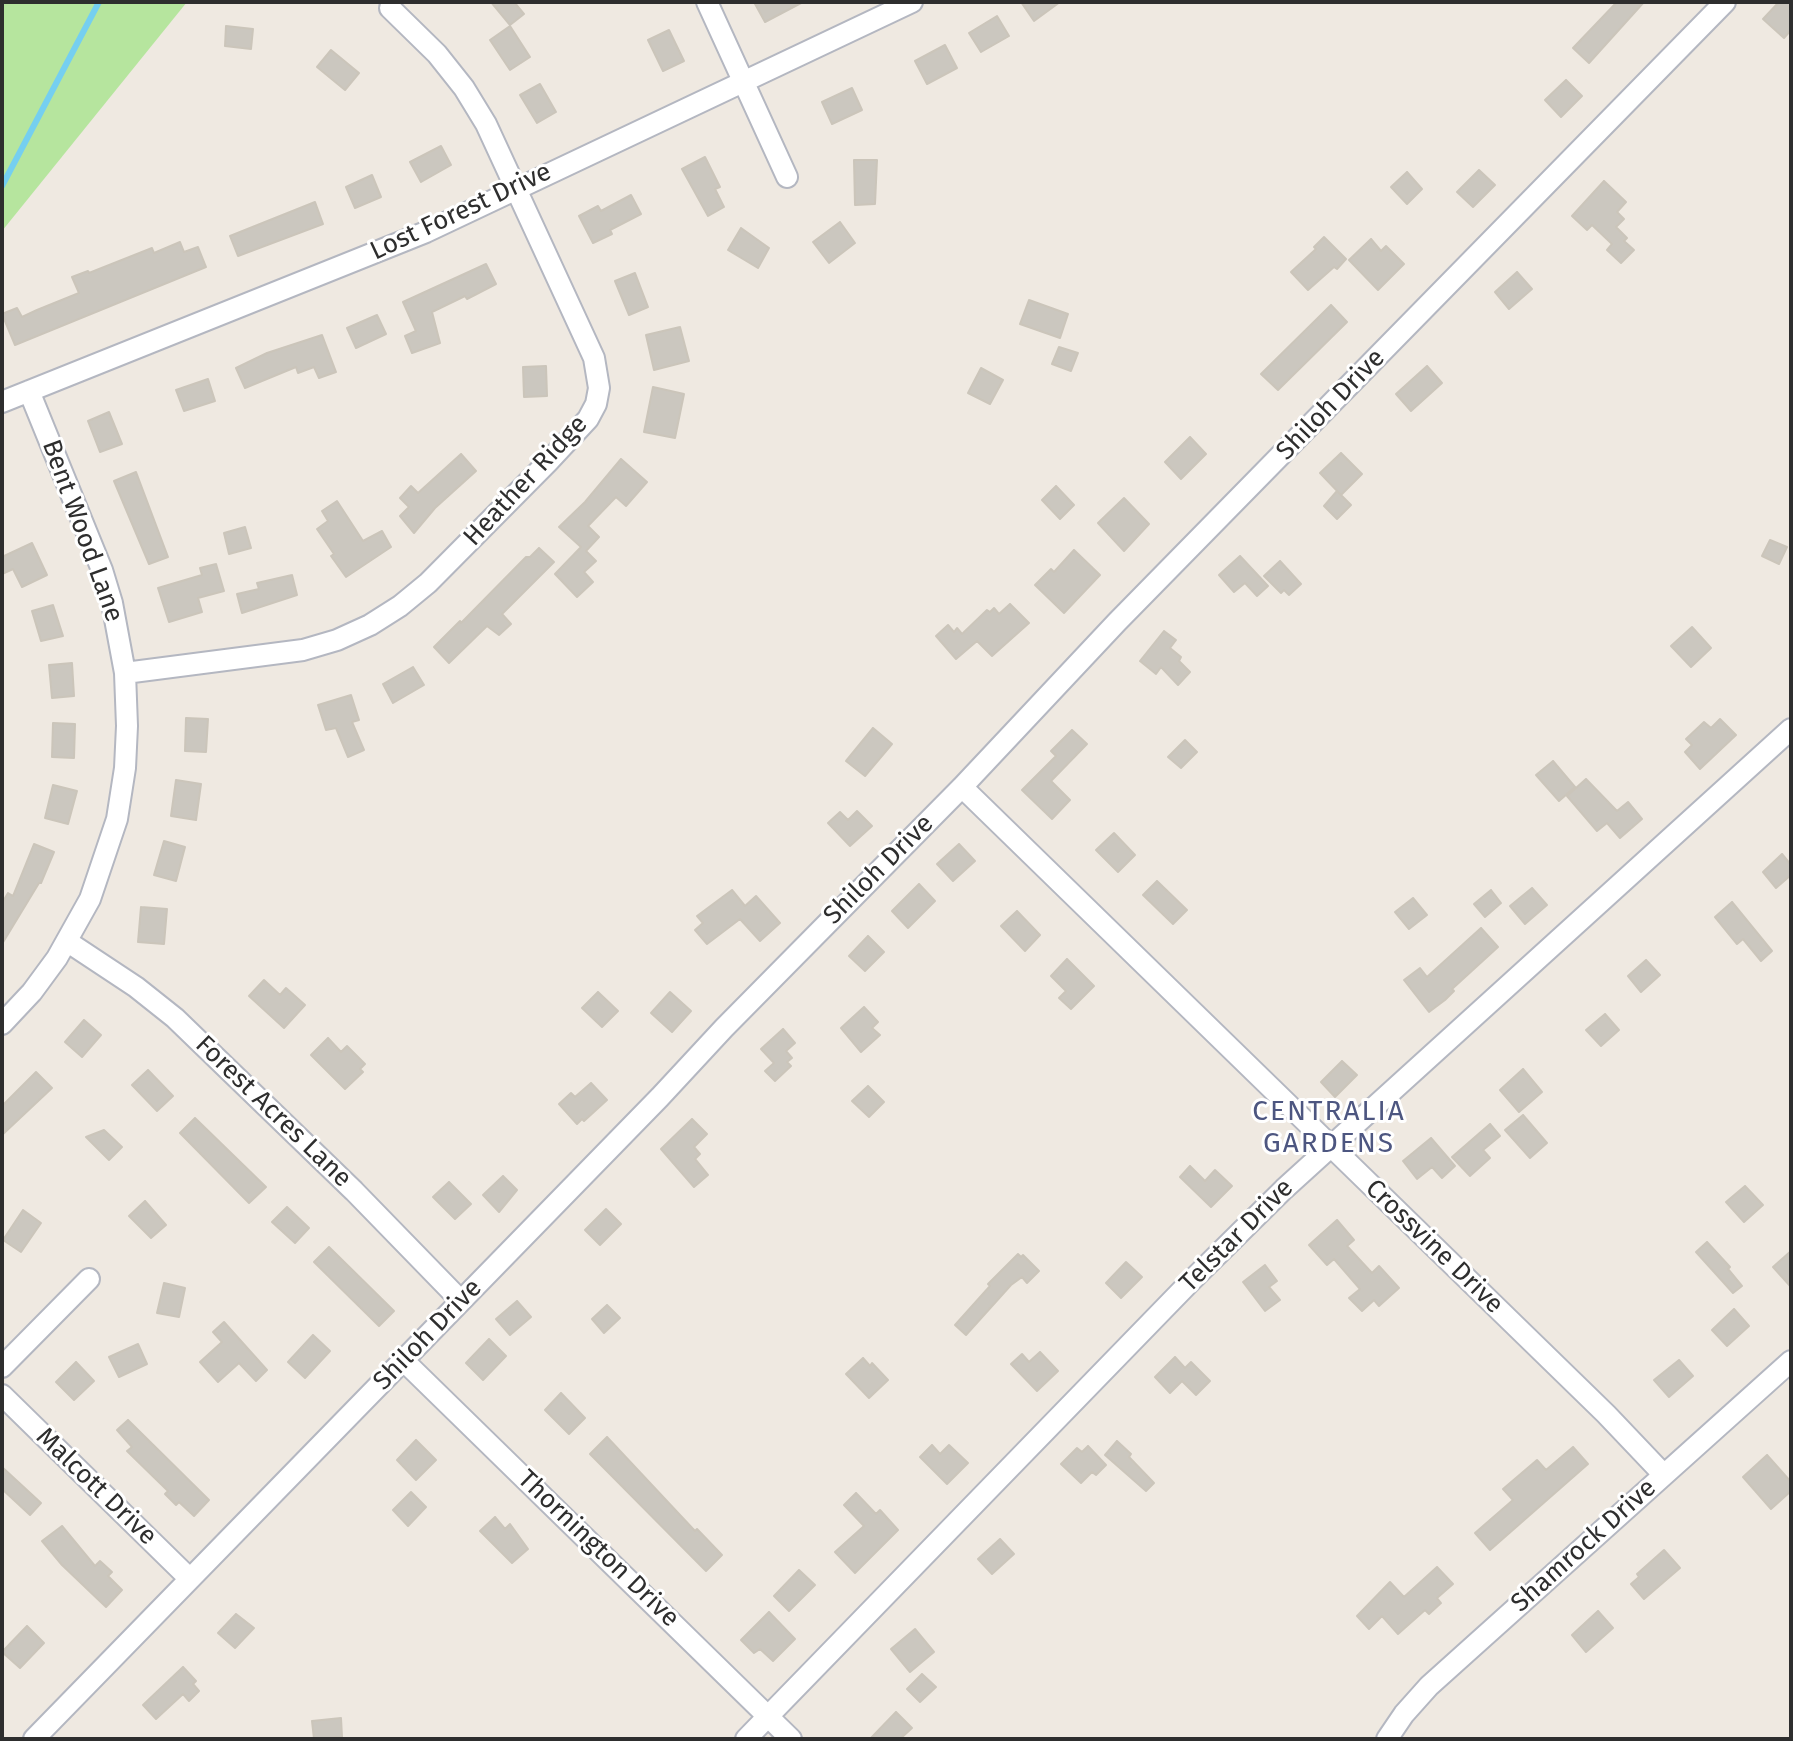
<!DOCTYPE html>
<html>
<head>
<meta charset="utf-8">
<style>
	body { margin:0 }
	#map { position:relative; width:1793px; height:1741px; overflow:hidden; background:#efe9e1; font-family:"Fira Sans",sans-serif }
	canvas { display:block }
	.frame { position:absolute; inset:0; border:4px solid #2e2e2e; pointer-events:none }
</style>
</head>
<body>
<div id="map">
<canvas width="1793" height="1741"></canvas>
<div class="frame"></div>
</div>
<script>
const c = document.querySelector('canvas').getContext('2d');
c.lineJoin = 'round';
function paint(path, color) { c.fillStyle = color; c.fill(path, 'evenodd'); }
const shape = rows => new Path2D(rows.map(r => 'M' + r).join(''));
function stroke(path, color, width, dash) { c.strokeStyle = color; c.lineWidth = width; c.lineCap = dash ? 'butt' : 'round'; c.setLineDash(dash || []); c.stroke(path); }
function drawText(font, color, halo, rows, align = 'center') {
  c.font = font + ' "Fira Sans",sans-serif'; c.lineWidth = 6; c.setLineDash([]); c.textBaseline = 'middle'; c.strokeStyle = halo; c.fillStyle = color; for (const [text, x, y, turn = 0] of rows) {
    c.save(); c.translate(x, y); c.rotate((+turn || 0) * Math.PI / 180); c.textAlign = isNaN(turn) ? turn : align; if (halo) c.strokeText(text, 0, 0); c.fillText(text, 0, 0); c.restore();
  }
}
paint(shape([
	[2,2,187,2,2,231]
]), '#b6e59e');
stroke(shape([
	[2,186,99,2]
]), '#75cff0', 6);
const building = shape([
	[491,2,514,2,524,14,510,25,491,2],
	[754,2,803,2,765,22,754,2],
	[1021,2,1060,2,1034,21,1021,2],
	[1617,2,1644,2,1589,63,1573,48,1617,2],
	[1779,2,1791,2,1791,30,1784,38,1763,19,1779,2],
	[997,16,1009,36,981,52,969,33,997,16],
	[226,26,253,29,251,49,225,46,226,26],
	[510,26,530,57,510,70,490,40,510,26],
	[669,30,684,61,663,71,648,40,669,30],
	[945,45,957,68,927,84,915,61,945,45],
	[331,50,359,73,345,90,317,67,331,50],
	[1566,80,1582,96,1561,117,1545,100,1566,80],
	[540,84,556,112,537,123,520,95,540,84],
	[852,88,862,110,832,124,822,102,852,88],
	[441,146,451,165,421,182,410,162,441,146],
	[705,157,720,187,715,189,724,207,708,216,682,169,705,157],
	[854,160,877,160,875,204,855,205,854,160],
	[1479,170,1495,185,1473,207,1457,192,1479,170],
	[1407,172,1422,189,1407,204,1391,187,1407,172],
	[372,175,381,197,355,208,346,187,372,175],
	[1604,181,1626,202,1617,212,1624,219,1616,227,1627,238,1624,241,1634,250,1621,263,1607,250,1612,244,1592,225,1587,230,1572,216,1604,181],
	[631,195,641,214,610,230,612,234,593,243,579,216,598,206,601,211,631,195],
	[315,202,323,224,238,256,230,236,315,202],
	[840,222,855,243,829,263,813,242,840,222],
	[741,228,769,248,758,268,728,250,741,228],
	[1324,237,1346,259,1337,269,1334,267,1308,290,1291,272,1316,249,1314,247,1324,237],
	[1371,239,1381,251,1386,246,1404,264,1378,290,1349,260,1371,239],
	[180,242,184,252,198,247,206,267,15,345,2,314,17,308,22,317,37,310,79,293,72,277,88,271,89,273,152,248,154,253,180,242],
	[486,264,496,284,467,299,465,296,432,312,440,343,412,353,405,336,416,331,403,302,486,264],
	[1517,272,1532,289,1509,309,1495,292,1517,272],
	[635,273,648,307,629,315,615,281,635,273],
	[1029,300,1068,314,1060,338,1020,324,1029,300],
	[1331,305,1347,322,1278,390,1261,374,1331,305],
	[377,315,386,334,356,348,347,328,377,315],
	[680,327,689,361,654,370,646,335,680,327],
	[322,335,336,372,319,378,314,367,298,373,296,367,245,388,236,368,267,353,322,335],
	[1059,347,1078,353,1071,371,1052,364,1059,347],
	[546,366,547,396,524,397,523,367,546,366],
	[1427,366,1442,383,1411,411,1396,394,1427,366],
	[981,368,1003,380,990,404,968,393,981,368],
	[208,379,215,401,184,411,176,390,208,379],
	[653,387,684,394,675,438,644,432,653,387],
	[109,412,122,444,100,452,88,421,109,412],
	[1190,437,1206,454,1181,479,1165,462,1190,437],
	[1341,453,1362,474,1341,495,1320,473,1341,453],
	[461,454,476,471,435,508,414,533,400,516,409,507,400,498,411,486,418,493,461,454],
	[621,459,647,482,626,506,616,497,588,526,599,537,586,551,596,561,584,572,593,582,577,597,555,574,581,547,559,527,585,502,621,459],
	[136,472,168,557,149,564,114,481,136,472],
	[1056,486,1074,505,1060,519,1042,500,1056,486],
	[1337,491,1351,505,1337,519,1324,506,1337,491],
	[1124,498,1149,524,1124,551,1098,523,1124,498],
	[337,501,363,541,382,531,391,547,346,577,331,556,334,554,317,529,328,521,322,511,337,501],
	[245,527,251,548,229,554,224,533,245,527],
	[1770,540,1787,547,1779,564,1762,556,1770,540],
	[32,543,47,575,22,587,13,569,2,574,2,557,32,543],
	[539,548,554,562,502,614,511,624,499,635,487,626,449,663,434,647,460,621,461,623,526,557,530,557,539,548],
	[1074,550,1100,575,1064,613,1035,585,1051,569,1054,572,1074,550],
	[1240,556,1268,586,1257,596,1245,583,1234,592,1219,575,1240,556],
	[1280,561,1301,584,1289,595,1284,590,1281,593,1264,576,1280,561],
	[216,564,224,591,198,598,202,612,169,622,158,588,202,575,200,568,216,564],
	[292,575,297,595,242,613,237,594,259,589,257,583,292,575],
	[1010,604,1029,623,992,656,977,641,956,659,936,636,948,625,954,632,957,628,962,634,987,610,990,612,994,608,999,614,1010,604],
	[53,605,63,636,41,641,32,611,53,605],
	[1692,627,1711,648,1691,667,1671,646,1692,627],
	[1164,631,1176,640,1170,648,1181,657,1179,661,1190,672,1178,685,1161,667,1156,674,1140,661,1164,631],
	[72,663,74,696,52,698,49,665,72,663],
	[413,667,424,685,393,703,383,684,413,667],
	[351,695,359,720,352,722,364,750,348,757,336,728,326,730,318,705,351,695],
	[186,718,208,719,206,752,185,751,186,718],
	[1720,719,1736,735,1700,769,1685,752,1692,745,1686,739,1704,722,1711,728,1720,719],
	[53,723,75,724,74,758,52,757,53,723],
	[873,728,892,744,865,776,846,761,873,728],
	[1072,730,1087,744,1051,781,1070,800,1052,819,1022,790,1056,756,1051,751,1072,730],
	[1185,740,1197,752,1181,768,1168,757,1185,740],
	[1553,761,1575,787,1559,801,1536,775,1553,761],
	[1586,779,1617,811,1628,802,1642,819,1620,838,1607,823,1597,831,1567,796,1586,779],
	[176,780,201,784,196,820,171,816,176,780],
	[53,785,77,791,68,824,45,818,53,785],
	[857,811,872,826,850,846,828,823,840,812,848,820,857,811],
	[1114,833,1135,855,1118,872,1096,850,1114,833],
	[164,841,185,847,176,881,154,875,164,841],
	[34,844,54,852,41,883,39,883,2,944,2,903,8,893,13,896,34,844],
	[959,844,975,861,953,881,937,864,959,844],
	[1782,854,1791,865,1791,875,1776,888,1763,872,1782,854],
	[1157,881,1187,910,1173,924,1143,895,1157,881],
	[919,884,935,901,908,928,892,911,919,884],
	[1532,888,1547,905,1525,924,1510,906,1532,888],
	[732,890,745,906,756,896,780,923,760,941,740,919,707,944,695,930,703,923,697,916,732,890],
	[1491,890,1501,903,1485,917,1474,904,1491,890],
	[1413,898,1427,915,1409,929,1395,912,1413,898],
	[1732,902,1772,951,1761,961,1743,939,1737,944,1715,917,1732,902],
	[141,907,167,909,164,944,138,942,141,907],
	[1017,911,1040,935,1025,951,1001,926,1017,911],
	[1481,928,1498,947,1452,989,1454,991,1445,1000,1429,1012,1404,980,1420,968,1427,977,1481,928],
	[868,936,884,952,865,971,849,956,868,936],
	[1067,959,1094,986,1071,1009,1059,998,1066,991,1051,976,1067,959],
	[1646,960,1660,975,1641,992,1628,976,1646,960],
	[264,980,280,995,286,988,305,1005,284,1028,249,996,264,980],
	[598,992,618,1011,602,1027,582,1008,598,992],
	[670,992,691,1011,672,1032,651,1013,670,992],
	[864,1007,878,1022,872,1028,880,1035,861,1052,841,1028,864,1007],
	[1605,1014,1619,1030,1601,1046,1586,1030,1605,1014],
	[84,1020,101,1035,82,1057,65,1042,84,1020],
	[783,1029,795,1043,786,1051,792,1058,787,1062,791,1066,775,1081,765,1071,774,1063,761,1049,783,1029],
	[328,1038,341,1052,347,1046,365,1064,360,1069,363,1072,345,1089,311,1055,328,1038],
	[1342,1061,1357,1075,1335,1097,1321,1082,1342,1061],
	[1523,1069,1542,1092,1519,1112,1500,1090,1523,1069],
	[148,1070,173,1096,157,1111,132,1085,148,1070],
	[36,1072,52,1088,2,1135,2,1106,36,1072],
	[591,1083,607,1100,584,1121,582,1119,577,1124,559,1104,571,1093,575,1097,591,1083],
	[868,1086,884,1102,869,1117,852,1101,868,1086],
	[1523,1115,1547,1143,1530,1158,1505,1130,1523,1115],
	[195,1118,266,1187,249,1203,180,1133,195,1118],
	[692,1119,707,1134,694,1147,700,1154,695,1159,708,1175,694,1187,661,1149,692,1119],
	[1490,1124,1500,1136,1483,1150,1490,1158,1470,1176,1452,1157,1490,1124],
	[104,1130,122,1147,109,1160,86,1137,104,1130],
	[1431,1138,1455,1166,1442,1178,1432,1167,1417,1179,1403,1161,1431,1138],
	[1190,1166,1205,1181,1215,1170,1232,1186,1211,1207,1180,1177,1190,1166],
	[503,1176,517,1190,499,1212,483,1195,503,1176],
	[449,1182,471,1204,455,1219,433,1197,449,1182],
	[1745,1186,1763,1205,1744,1222,1726,1202,1745,1186],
	[145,1201,166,1225,151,1238,129,1216,145,1201],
	[287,1207,309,1228,295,1243,272,1222,287,1207],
	[606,1209,621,1224,600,1245,585,1230,606,1209],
	[23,1210,41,1223,21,1252,3,1240,23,1210],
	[1337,1220,1354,1240,1347,1246,1372,1273,1379,1266,1399,1288,1379,1306,1374,1300,1362,1311,1349,1298,1360,1289,1334,1259,1327,1265,1309,1245,1337,1220],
	[1707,1242,1730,1267,1728,1269,1742,1286,1733,1293,1696,1252,1707,1242],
	[329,1247,394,1311,379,1326,314,1262,329,1247],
	[1791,1251,1791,1287,1773,1267,1791,1251],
	[1018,1254,1021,1257,1023,1255,1039,1271,1027,1283,1022,1277,1011,1285,966,1335,955,1325,990,1286,988,1284,1018,1254],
	[1126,1262,1142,1277,1121,1298,1106,1283,1126,1262],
	[1265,1265,1277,1281,1269,1287,1280,1300,1265,1311,1243,1282,1265,1265],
	[164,1283,185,1288,179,1317,157,1313,164,1283],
	[517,1301,531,1317,510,1335,496,1319,517,1301],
	[607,1305,620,1318,604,1333,592,1319,607,1305],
	[1734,1309,1749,1326,1727,1346,1712,1330,1734,1309],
	[224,1322,267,1370,256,1381,239,1363,218,1382,200,1362,222,1342,213,1332,224,1322],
	[313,1335,330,1351,305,1378,288,1362,313,1335],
	[489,1339,506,1356,483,1380,466,1363,489,1339],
	[138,1344,147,1364,119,1377,109,1357,138,1344],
	[1040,1352,1058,1371,1037,1391,1011,1364,1022,1354,1029,1362,1040,1352],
	[1175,1357,1185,1368,1191,1362,1210,1381,1196,1395,1182,1381,1170,1393,1155,1377,1175,1357],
	[863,1358,870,1366,872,1363,888,1380,869,1398,846,1374,863,1358],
	[1679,1360,1693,1376,1669,1397,1654,1380,1679,1360],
	[76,1362,94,1381,74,1400,56,1382,76,1362],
	[561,1393,585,1418,569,1434,545,1410,561,1393],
	[128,1420,209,1500,194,1516,179,1502,176,1505,165,1494,168,1491,127,1451,132,1447,117,1430,128,1420],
	[607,1437,695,1531,697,1529,722,1555,706,1571,590,1454,607,1437],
	[416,1440,436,1460,416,1480,397,1460,416,1440],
	[1117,1441,1131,1454,1129,1457,1154,1483,1146,1491,1105,1455,1117,1441],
	[932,1445,940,1454,949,1445,968,1463,947,1484,920,1457,932,1445],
	[1088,1446,1106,1465,1096,1475,1092,1472,1081,1483,1061,1464,1077,1448,1082,1452,1088,1446],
	[1573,1447,1588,1464,1490,1550,1475,1533,1513,1500,1503,1489,1537,1460,1546,1470,1573,1447],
	[1767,1455,1791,1482,1791,1491,1771,1509,1743,1477,1767,1455],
	[2,1467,41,1503,30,1515,2,1489,2,1467],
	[411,1492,426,1507,408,1526,393,1510,411,1492],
	[856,1493,876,1514,880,1510,898,1530,855,1573,835,1552,864,1526,844,1505,856,1493],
	[495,1517,505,1529,510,1524,528,1549,512,1563,480,1531,495,1517],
	[62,1526,95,1566,100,1561,112,1572,108,1576,122,1590,106,1607,62,1565,42,1541,62,1526],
	[1000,1539,1014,1554,992,1574,978,1559,1000,1539],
	[1664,1550,1680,1568,1644,1599,1631,1584,1639,1577,1637,1574,1664,1550],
	[1437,1567,1453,1584,1437,1598,1441,1603,1429,1614,1425,1610,1398,1634,1382,1616,1369,1629,1357,1616,1390,1582,1404,1597,1437,1567],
	[799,1570,815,1585,789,1611,774,1596,799,1570],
	[1598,1611,1613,1628,1586,1652,1572,1635,1598,1611],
	[769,1612,795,1639,773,1661,760,1649,754,1653,741,1640,769,1612],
	[236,1614,254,1628,235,1648,218,1633,236,1614],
	[27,1626,44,1643,20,1668,2,1652,27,1626],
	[915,1629,934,1652,910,1672,891,1649,915,1629],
	[183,1667,196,1681,193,1684,199,1691,189,1701,183,1694,156,1719,143,1705,183,1667],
	[922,1674,936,1687,920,1702,907,1689,922,1674],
	[896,1712,912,1728,900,1739,870,1739,896,1712],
	[341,1718,342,1737,314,1739,312,1721,341,1718]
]);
paint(building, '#cbc7bf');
stroke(building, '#cbc5ba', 2);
const street = shape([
	[707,2,787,177],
	[2,402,426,232,912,2],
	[125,673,303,650,337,640,370,625,400,606,428,583,548,462,588,419,596,404,599,388,594,358,486,124,464,88,437,54,390,8],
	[962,787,1606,1414,1664,1475],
	[68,942,136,987,175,1018,354,1191,461,1301],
	[2,1024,32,992,57,958,90,899,117,819,125,768,127,726,125,673,112,603,102,570,29,391],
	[403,1360,791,1739],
	[2,1367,89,1279],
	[2,1395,190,1579],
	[34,1739,660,1097,724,1028,962,787,1117,622,1725,2],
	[746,1739,1191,1281,1284,1189,1791,729],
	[1387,1739,1404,1714,1429,1686,1791,1361]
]);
stroke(street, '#b4b7c1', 24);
stroke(street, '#fff', 20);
drawText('26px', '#2e2e2e', '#fff', [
	["Lost Forest Drive",461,212,-25],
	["Shiloh Drive",1331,405,-46],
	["Heather Ridge",526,481,-47],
	["Bent Wood Lane",82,531,70],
	["Shiloh Drive",879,870,-45],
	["Forest Acres Lane",273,1112,44],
	["Telstar Drive",1237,1236,-45],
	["Crossvine Drive",1434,1247,44],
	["Shiloh Drive",428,1335,-46],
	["Malcott Drive",96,1487,44],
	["Shamrock Drive",1584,1546,-42],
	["Thornington Drive",598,1549,44]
]);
c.letterSpacing = '2px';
drawText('28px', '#4d5680', '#fff', [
	["CENTRALIA",1329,1112],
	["GARDENS",1329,1144]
]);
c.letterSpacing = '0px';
</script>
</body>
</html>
